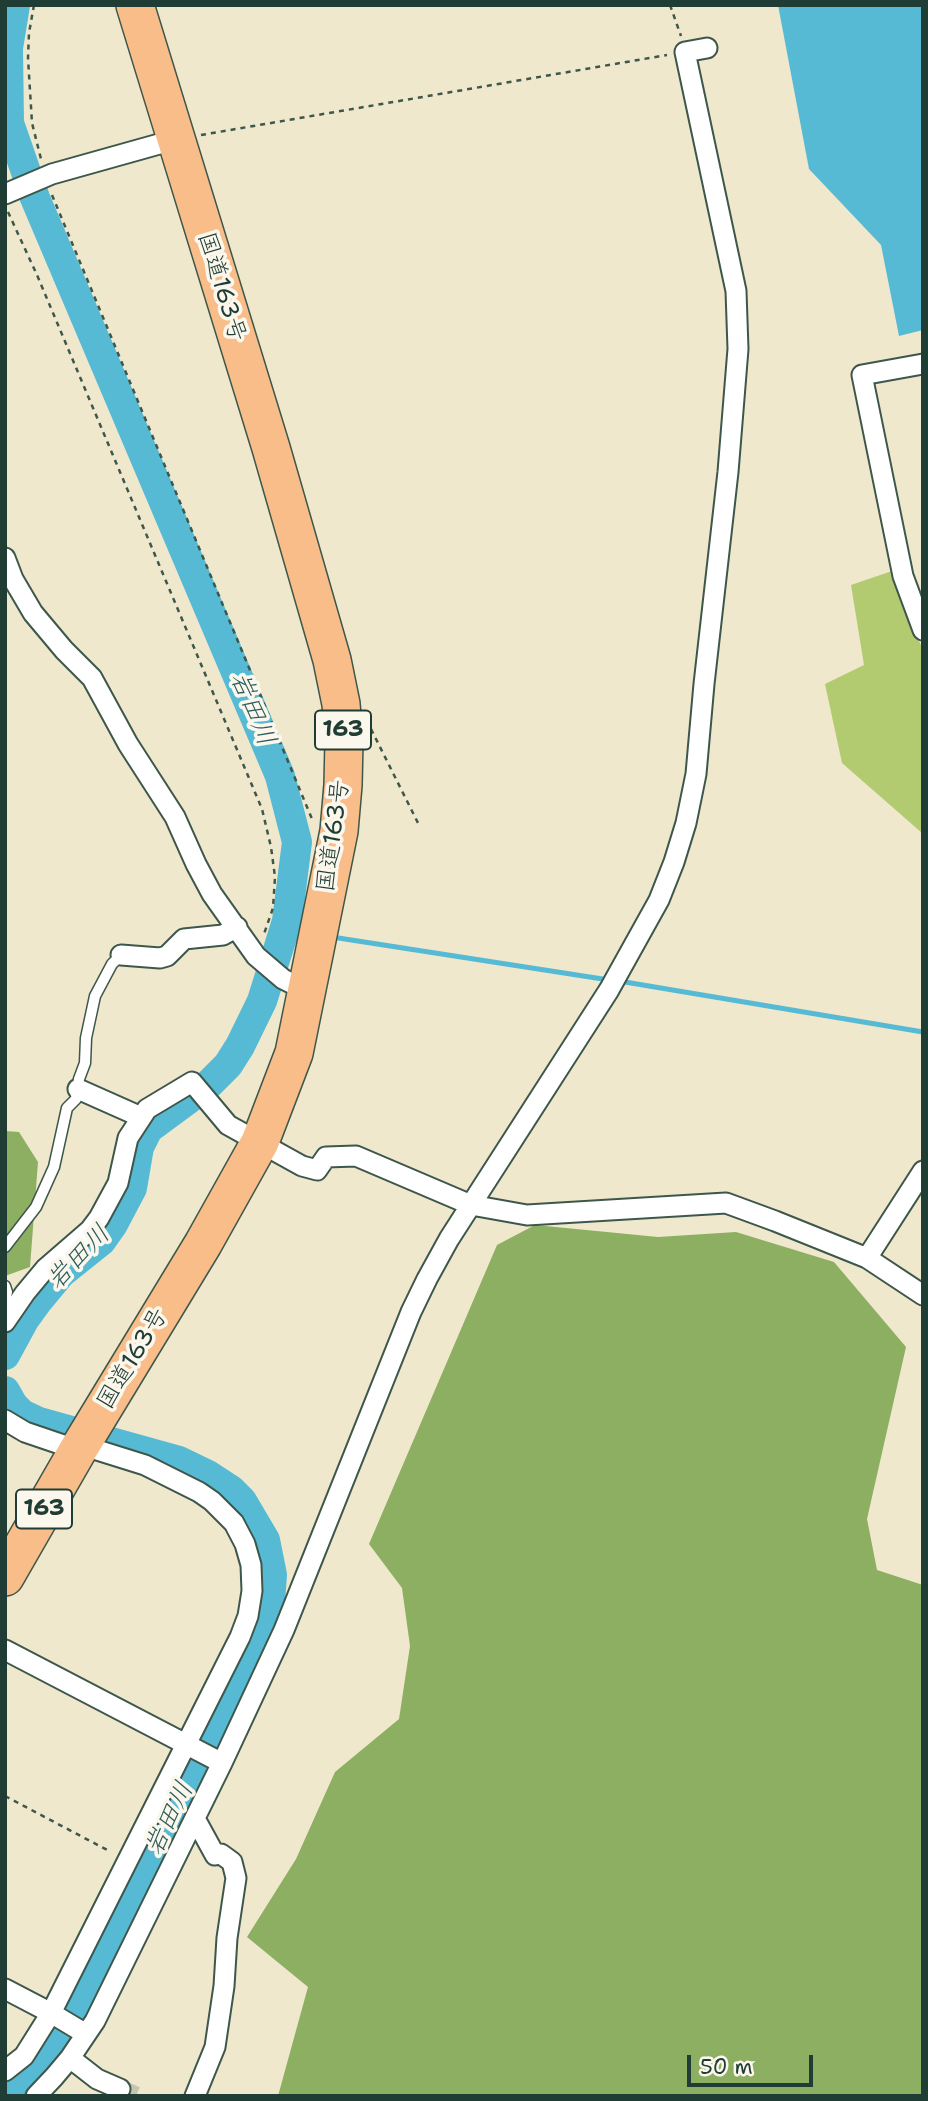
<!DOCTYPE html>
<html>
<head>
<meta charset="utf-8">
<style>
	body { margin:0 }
	#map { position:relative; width:928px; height:2101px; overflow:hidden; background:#efe8cd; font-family:"Shantell Sans",sans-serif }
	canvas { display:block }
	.frame { position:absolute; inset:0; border:7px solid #1f3d34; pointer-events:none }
	.scale { position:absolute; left:687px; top:2055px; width:126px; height:32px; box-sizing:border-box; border:4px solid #1f3d34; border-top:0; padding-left:9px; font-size:21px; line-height:24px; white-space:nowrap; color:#1f3d34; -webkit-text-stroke:5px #fbf7ec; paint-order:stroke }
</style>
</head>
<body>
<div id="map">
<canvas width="928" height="2101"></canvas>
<div class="frame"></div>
<div class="scale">50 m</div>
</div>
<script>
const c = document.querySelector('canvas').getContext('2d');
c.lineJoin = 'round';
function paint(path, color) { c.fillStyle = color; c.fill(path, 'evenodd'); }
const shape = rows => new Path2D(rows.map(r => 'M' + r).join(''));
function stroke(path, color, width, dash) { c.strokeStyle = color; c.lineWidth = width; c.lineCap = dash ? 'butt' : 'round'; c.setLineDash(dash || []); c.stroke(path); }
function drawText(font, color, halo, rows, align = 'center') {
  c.font = font + ' "Shantell Sans","Klee One",sans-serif'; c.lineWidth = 7; c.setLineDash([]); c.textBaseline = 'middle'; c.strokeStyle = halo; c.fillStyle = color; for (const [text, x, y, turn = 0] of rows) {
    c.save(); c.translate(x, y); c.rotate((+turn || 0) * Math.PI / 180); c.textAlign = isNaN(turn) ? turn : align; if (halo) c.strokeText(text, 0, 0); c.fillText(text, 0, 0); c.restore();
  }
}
paint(shape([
	[892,571,902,602,923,650,922,833,842,763,825,684,864,665,851,585]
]), '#b2cb70');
paint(shape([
	[5,1131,19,1132,38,1162,30,1267,5,1276],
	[535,1225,658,1237,736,1232,834,1262,906,1347,867,1519,877,1570,923,1585,923,2096,278,2096,308,1987,247,1937,296,1859,335,1772,399,1719,410,1646,402,1588,369,1544,497,1245]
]), '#8daf62');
paint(shape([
	[778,5,923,5,923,330,899,336,881,245,809,169]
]), '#57bad5');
stroke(shape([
	[287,921,304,927],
	[332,937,609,980],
	[619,981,923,1032]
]), '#57bad5', 5);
stroke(shape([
	[5,1355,24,1320,37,1302,61,1273,101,1241,113,1224,132,1188,139,1147,148,1129,209,1084,228,1065,240,1046,262,1001,287,921,297,842,280,776,35,198,9,123,8,48,15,5],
	[5,1391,13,1405,22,1414,39,1422,179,1461,208,1475,231,1490,242,1501,265,1540,272,1575,269,1615,262,1633,73,2015,37,2066,11,2096]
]), '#57bad5', 30);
stroke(shape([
	[120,2089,136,2096]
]), '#c5c6ae', 19, [19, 10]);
const lane = shape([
	[5,1247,36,1207,54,1167,67,1108,76,1099,79,1079,85,1063,86,1038,95,996,112,964,121,955],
	[5,1286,7,1292,5,1300]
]);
const street = shape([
	[5,194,52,174,177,139],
	[923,364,862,375,903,576,923,630],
	[5,558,13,579,33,613,64,650,92,678,128,744,175,817,196,864,212,894,256,956,283,979,307,991],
	[121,955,160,958,167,956,184,939,223,935,237,927],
	[78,1089,141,1117],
	[867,1258,923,1171],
	[5,1322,25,1293,45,1269,90,1230,99,1218,118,1183,128,1138,147,1109,192,1082,228,1125,302,1166,317,1170,326,1157,356,1156,471,1205,527,1215,726,1203,775,1221,867,1258,923,1295],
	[5,1420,25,1432,78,1450],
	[5,1650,222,1763],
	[194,1821,198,1824,215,1855,221,1854,232,1862,236,1878,227,1938,224,1986,215,2047,195,2096],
	[5,1989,51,2013,86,2034],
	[70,2058,97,2079,120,2089],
	[5,2071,24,2056,51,2013,240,1637,248,1616,252,1591,251,1565,245,1544,234,1523,212,1501,199,1492,145,1465,81,1445],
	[36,2096,54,2077,70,2058,95,2021,222,1763,284,1630,411,1312,427,1279,449,1239,609,990,659,900,674,862,686,823,696,774,704,684,728,472,738,349,736,291,685,52,707,48]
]);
const highway = shape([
	[5,1577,78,1450,203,1244,260,1142,294,1053,339,831,343,785,344,741,341,704,332,660,271,448,135,5]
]);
stroke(lane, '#3e574b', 13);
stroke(street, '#3e574b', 23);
stroke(highway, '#3e574b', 40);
stroke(shape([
	[34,5,29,33,28,58,32,123,41,159],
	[670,5,681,36],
	[201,135,667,55],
	[52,195,312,819],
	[8,212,37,275,262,809,271,847,275,877,273,908,264,934],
	[371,729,419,825],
	[5,1796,111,1852]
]), '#3e574b', 2.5, [5, 5]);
stroke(lane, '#fff', 10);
stroke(street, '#fff', 19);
stroke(highway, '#f8bd89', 37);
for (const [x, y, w] of [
	[343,730,56],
	[44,1509,56]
]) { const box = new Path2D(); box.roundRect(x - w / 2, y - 19.5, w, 39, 5); c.fillStyle = '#fbf7ec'; c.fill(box); stroke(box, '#1f3d34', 2); }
drawText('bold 23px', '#1f3d34', null, [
	["163",343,730],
	["163",44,1509]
]);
drawText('24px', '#1f3d34', '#fbf7ec', [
	["国道163号",221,287,73],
	["国道163号",334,836,-82],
	["国道163号",133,1359,-59]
]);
drawText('italic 26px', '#2d5c5c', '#fbf7ec', [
	["岩田川",252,709,67],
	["岩田川",79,1258,-46],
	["岩田川",170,1819,-64]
]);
</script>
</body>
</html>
